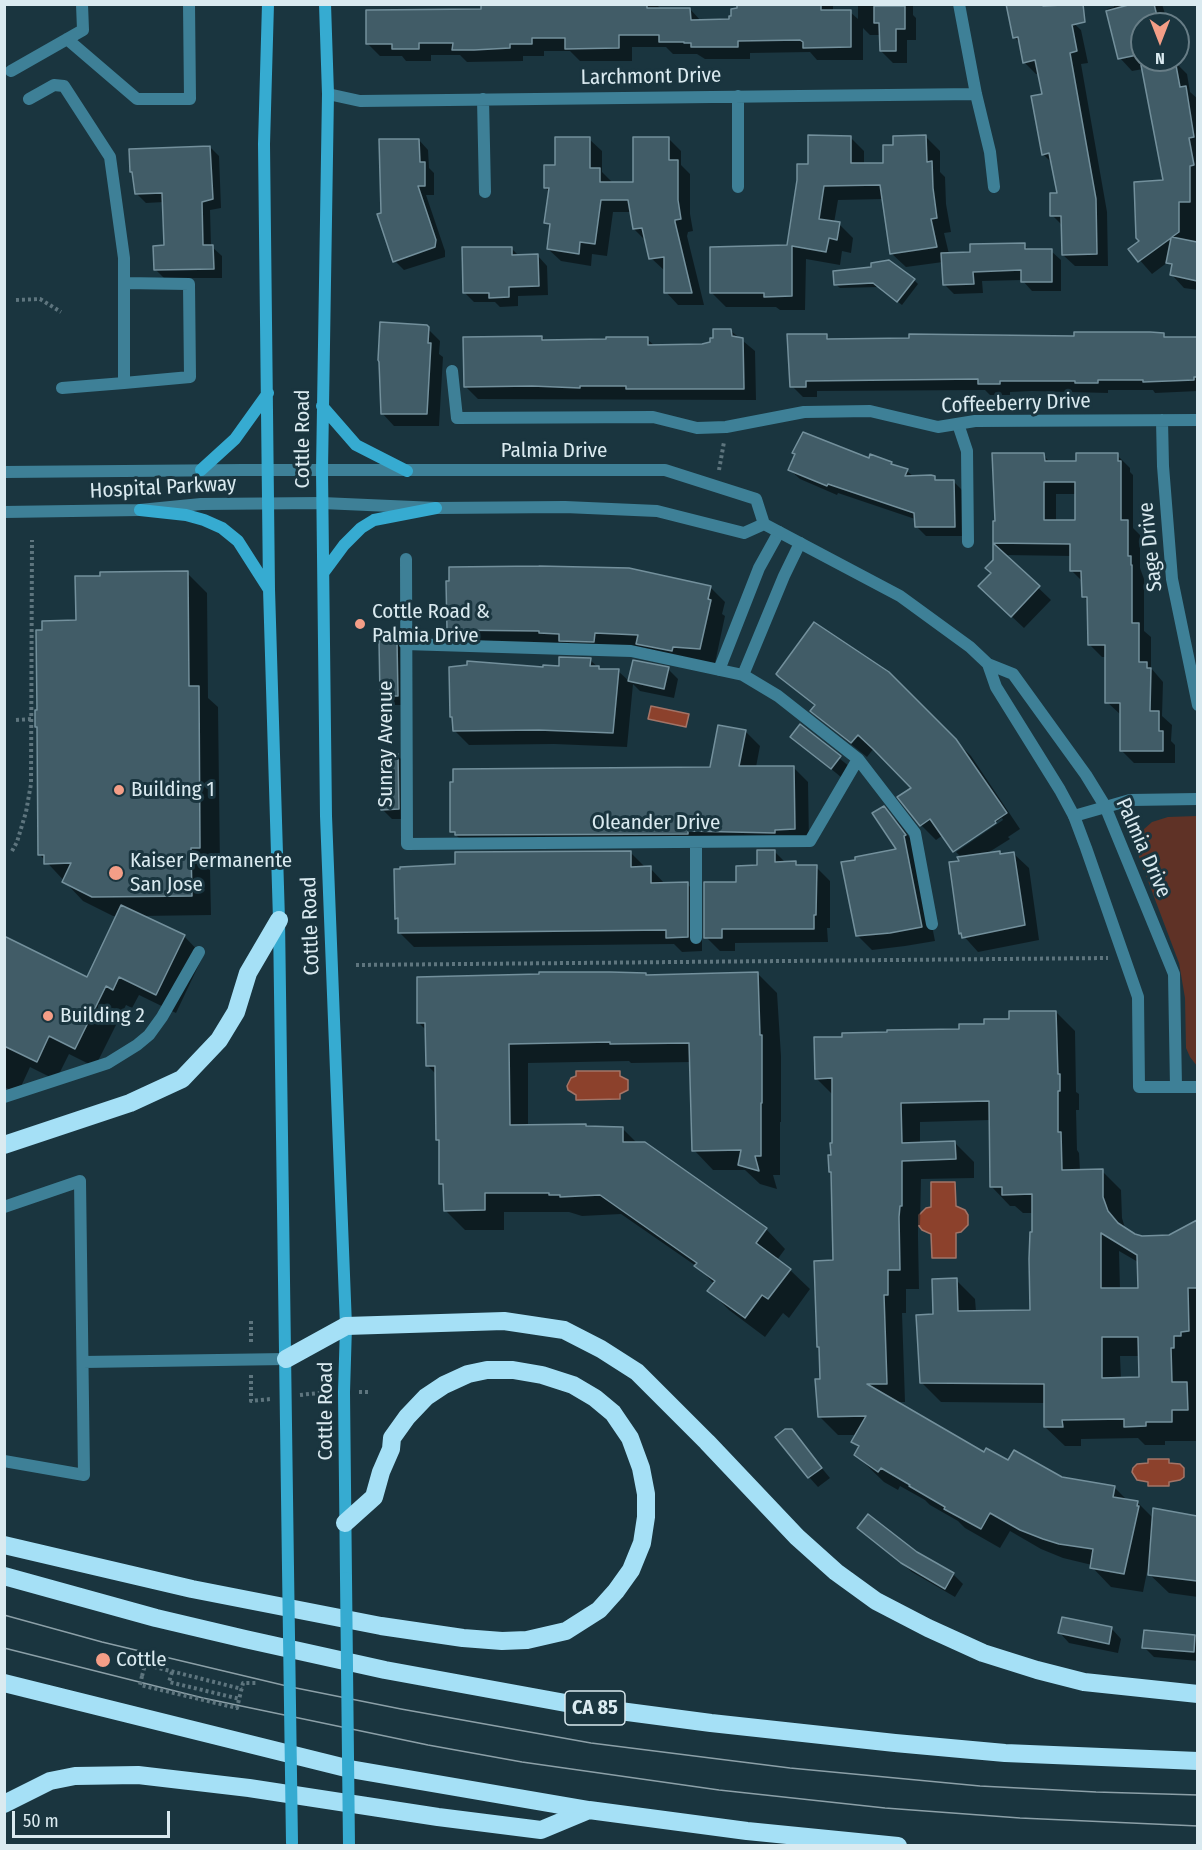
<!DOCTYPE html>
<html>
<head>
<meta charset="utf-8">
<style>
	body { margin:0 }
	#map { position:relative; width:1202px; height:1850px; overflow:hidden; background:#1a353f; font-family:"Fira Sans Condensed",sans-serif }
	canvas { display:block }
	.frame { position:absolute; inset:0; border:6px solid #daeaf0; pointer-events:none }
	.north { position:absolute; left:1130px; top:12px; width:60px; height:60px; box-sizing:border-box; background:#1a353f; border:2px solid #677d86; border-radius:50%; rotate:180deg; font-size:16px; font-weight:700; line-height:24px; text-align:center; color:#daeaf0 }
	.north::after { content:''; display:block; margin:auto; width:21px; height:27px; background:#f49e87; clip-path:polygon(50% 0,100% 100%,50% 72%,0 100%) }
	.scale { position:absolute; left:12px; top:1811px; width:158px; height:27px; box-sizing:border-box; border:3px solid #daeaf0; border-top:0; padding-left:8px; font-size:18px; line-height:21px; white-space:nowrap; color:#daeaf0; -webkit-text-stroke:4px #1a353f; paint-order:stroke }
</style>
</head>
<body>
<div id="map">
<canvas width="1202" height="1850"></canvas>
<div class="frame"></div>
<div class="north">N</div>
<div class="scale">50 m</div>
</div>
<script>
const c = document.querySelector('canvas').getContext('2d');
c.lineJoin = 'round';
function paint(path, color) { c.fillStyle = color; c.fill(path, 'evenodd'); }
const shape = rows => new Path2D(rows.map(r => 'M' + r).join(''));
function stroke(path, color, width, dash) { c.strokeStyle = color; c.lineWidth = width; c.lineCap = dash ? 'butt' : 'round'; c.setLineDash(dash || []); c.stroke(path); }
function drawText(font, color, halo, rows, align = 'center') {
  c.font = font + ' "Fira Sans Condensed",sans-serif'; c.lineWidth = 6; c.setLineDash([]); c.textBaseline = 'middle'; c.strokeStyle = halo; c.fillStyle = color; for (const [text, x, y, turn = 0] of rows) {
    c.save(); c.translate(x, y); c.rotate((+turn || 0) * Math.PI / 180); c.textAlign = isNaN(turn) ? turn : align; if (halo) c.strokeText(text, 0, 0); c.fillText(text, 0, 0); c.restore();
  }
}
paint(shape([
	[1197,816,1198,816,1197,1066,1190,1057,1186,1048,1185,998,1179,963,1139,857,1138,848,1143,830,1152,822,1168,817]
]), '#5f3226');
const water = shape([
	[651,706,689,714,686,727,648,719,651,706],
	[576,1071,620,1071,620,1076,628,1080,628,1090,620,1094,620,1099,576,1100,576,1095,568,1090,567,1086,571,1078,576,1076,576,1071],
	[931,1182,955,1182,956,1206,965,1210,968,1215,968,1225,961,1232,956,1233,956,1258,932,1258,931,1234,922,1230,919,1226,919,1215,926,1208,931,1207,931,1182],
	[1148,1459,1169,1459,1169,1463,1180,1464,1184,1468,1184,1477,1180,1480,1169,1482,1169,1486,1148,1486,1148,1482,1137,1480,1132,1472,1133,1468,1137,1464,1148,1463,1148,1459]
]);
paint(water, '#8c412c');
stroke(water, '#a37467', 1.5);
paint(shape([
	[483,4,656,4,661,9,690,9,701,21,731,20,738,9,738,4,833,4,833,11,850,12,858,19,858,4,913,4,913,15,916,18,916,40,907,40,907,63,893,63,881,51,881,35,870,35,863,28,863,60,817,60,810,52,750,53,750,59,705,59,697,54,673,54,666,47,632,47,632,61,580,61,570,51,544,51,544,56,523,56,523,61,467,62,460,55,431,55,431,61,406,61,402,56,380,56,367,43,483,10],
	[1008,4,1065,4,1068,18,1081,30,1088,63,1081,64,1107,212,1108,266,1075,266,1063,255,1063,226,1052,215,1059,194,1053,164,1043,154,1044,95,1039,73,1036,74,1024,62,1020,43,1014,37],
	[1114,4,1162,4,1168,24,1142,24,1142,60,1174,61,1187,74,1190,92,1198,99,1198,290,1184,288,1172,275,1173,268,1168,262,1152,274,1130,249,1141,241,1164,182,1143,69,1132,71,1120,58,1107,9,1114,7],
	[850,137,864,151,864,165,885,165,894,146,926,137,940,151,940,172,945,177,946,204,951,232,944,233,949,254,972,254,1024,245,1030,251,1051,251,1061,260,1061,291,1032,291,1022,280,982,281,983,293,954,294,944,284,943,262,906,267,891,253,884,199,838,200,834,223,839,224,853,238,851,253,842,251,840,265,806,259,805,310,780,310,776,307,726,307,712,293,788,247,809,165],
	[668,138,681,151,681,165,690,174,690,214,693,231,688,232,687,236,704,305,678,305,666,292,665,271,651,258,646,241,634,229,632,212,613,212,607,256,592,254,591,266,561,261,548,249,551,228,546,222,550,192,545,188,557,167,589,139,602,151,602,172,612,182,635,183],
	[419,140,428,150,429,168,434,173,434,195,426,195,445,251,445,257,404,270,395,261,383,214],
	[210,147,219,156,221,208,210,210,211,246,222,256,222,278,164,278,155,269,165,247,164,202,146,203,137,194],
	[511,248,519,256,538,256,547,266,548,295,518,296,518,306,500,307,495,302,474,302,464,292],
	[914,280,918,284,902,305,879,287,840,288,835,284],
	[426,327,440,341,439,354,443,357,439,426,394,426,382,413],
	[731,331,755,351,756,400,478,399,465,386,542,337,546,341,647,339,655,346,702,346,712,343],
	[1163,335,1167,339,1198,339,1198,391,1155,393,1153,390,1108,390,1108,393,1032,391,1010,392,1010,395,990,395,985,390,817,391,817,397,803,397,792,386,826,336,831,340,1076,338],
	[1043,455,1050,462,1078,462,1117,455,1130,468,1130,472,1133,475,1133,528,1140,535,1140,568,1144,579,1144,631,1151,637,1151,668,1163,682,1162,716,1172,725,1171,741,1175,745,1175,763,1134,763,1122,751,1121,715,1107,702,1107,657,1102,657,1089,644,1089,602,1083,596,1083,582,1072,571,1072,556,1004,555,1051,600,1024,628,993,599,994,523],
	[1056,494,1077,494,1077,521,1056,521],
	[870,460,891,463,895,467,907,471,914,477,934,478,938,482,954,482,963,491,964,536,926,536,916,526,915,519,838,493,837,495,800,479,790,470],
	[187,573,207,593,208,698,218,707,220,868,210,868,211,915,141,916,184,936,203,956,176,1013,139,995,132,1008,126,1005,95,1067,69,1054,56,1080,30,1067,18,1093,4,1087,4,937,88,979,118,916,113,916,83,901,40,855,77,622],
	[710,587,725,602,722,614,725,616,715,663,463,644,448,629],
	[397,642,406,652,407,705,391,705,381,696],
	[590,660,602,671,618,671,630,682,634,662,668,669,678,679,674,698,640,691,633,684,627,747,554,744,469,745,454,730,544,669],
	[778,673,888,673,971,756,1020,829,1008,837,1010,839,986,854,999,853,1002,855,1014,854,1029,868,1039,940,978,952,961,933,951,864,962,862,962,858,956,852,1003,820,1002,818,955,849,955,852,943,835,936,840,921,825,914,788,874,748,867,757,827,725,812,711,815,706],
	[800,726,850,767,842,778,792,736],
	[746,732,760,746,756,767,793,767,808,782,809,843,467,846,452,831,711,768],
	[398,756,408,766,408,819,392,819,382,809],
	[883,808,898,822,919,850,917,851,935,941,905,946,872,950,857,935,898,850],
	[774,851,786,863,796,863,800,867,816,867,830,881,830,928,827,928,828,942,735,943,735,951,720,951,706,937,738,884],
	[630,852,645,867,650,868,665,884,687,884,702,898,702,951,682,952,674,944,414,947,399,932,399,921,397,918],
	[757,973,777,993,781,1056,781,1122,780,1122,780,1175,773,1175,777,1189,760,1184,745,1170,713,1170,694,1150,691,1062,631,1063,629,1061,528,1063,528,1126,622,1128,637,1143,766,1229,785,1249,777,1260,790,1270,810,1289,789,1318,783,1313,765,1337,729,1310,709,1290,714,1284,699,1268,621,1214,582,1216,569,1212,504,1212,504,1230,465,1230,445,1210,445,1188,441,1183,440,1142,437,1139,437,1075,427,1065,427,1031,419,1023,646,974,647,976],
	[1056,1012,1075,1031,1076,1092,1079,1094,1079,1110,1076,1110,1077,1150,1079,1153,1080,1171,1102,1171,1121,1190,1122,1218,1125,1228,1141,1238,1165,1238,1188,1228,1198,1218,1198,1441,1165,1441,1165,1445,1145,1445,1138,1438,1081,1439,1081,1446,1065,1446,1045,1427,1045,1403,941,1402,921,1382,934,1315,956,1280,975,1299,976,1312,1032,1312,1034,1213,1023,1213,1015,1206,1010,1206,991,1186,990,1120,920,1122,920,1144,955,1143,974,1162,974,1178,921,1179,920,1225,918,1225,918,1237,919,1289,906,1289,906,1313,902,1313,905,1402,896,1402,984,1454,1061,1478,1114,1487,1128,1501,1137,1502,1154,1519,1155,1510,1198,1517,1198,1597,1169,1593,1147,1572,1143,1592,1111,1587,1092,1567,1092,1565,1063,1558,1041,1549,1010,1531,1000,1548,965,1528,958,1521,930,1505,925,1500,900,1486,898,1490,884,1482,856,1455,859,1448,853,1442,857,1435,838,1435,819,1416,821,1381,835,1262,833,1174,830,1172,832,1157,833,1095,816,1078,961,1030],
	[1119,1251,1138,1262,1139,1290,1120,1290],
	[1120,1356,1140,1356,1141,1379,1121,1379],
	[791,1431,830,1478,818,1487,809,1477],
	[859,1528,916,1554,953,1574,963,1584,955,1597,912,1572],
	[1112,1629,1121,1639,1118,1653,1069,1643,1060,1633],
	[1145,1632,1198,1637,1198,1661,1154,1657,1144,1647]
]), '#0007');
const building = shape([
	[481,4,647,4,647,8,690,8,691,20,729,19,729,16,731,16,731,9,737,8,737,4,821,4,821,10,851,10,851,47,803,48,803,42,800,40,738,41,738,47,691,47,691,43,684,43,684,42,659,42,659,35,619,35,619,48,565,49,565,38,532,38,532,44,510,44,510,48,474,50,452,50,453,43,419,43,419,49,392,49,392,44,366,44,366,10,481,9,481,4],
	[1006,4,1042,4,1043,6,1083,4,1085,22,1072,25,1077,51,1070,53,1096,199,1097,254,1062,255,1061,216,1050,216,1050,193,1057,193,1049,153,1042,155,1031,96,1042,94,1035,60,1023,63,1018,37,1013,38,1006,4],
	[1132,4,1154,4,1159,24,1142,24,1142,54,1118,59,1106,11,1132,4],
	[874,6,905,6,905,29,896,29,896,51,880,51,879,23,874,23,874,6],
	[1170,60,1175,60,1180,87,1186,86,1194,137,1189,138,1194,165,1190,166,1190,202,1179,202,1179,232,1172,237,1197,242,1197,281,1170,275,1172,264,1166,263,1171,238,1138,262,1128,249,1139,241,1136,238,1134,182,1163,180,1141,65,1170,60],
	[808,135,851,136,851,163,883,163,883,145,893,145,893,136,926,135,927,162,932,161,933,188,937,218,931,219,937,247,890,254,880,185,824,186,819,219,840,222,837,240,829,238,826,252,792,246,792,296,764,297,764,293,710,293,710,247,787,245,797,180,797,164,808,164,808,135],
	[555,137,590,137,590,168,600,168,600,182,633,182,633,137,669,137,669,160,678,160,678,200,681,219,675,220,675,222,692,293,664,293,664,257,649,259,642,228,633,229,628,200,601,200,595,244,580,242,579,254,547,249,550,224,544,223,549,188,544,188,544,165,555,165,555,137],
	[379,139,419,139,420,162,425,162,425,186,418,186,436,240,435,247,393,262,377,214,381,213,379,139],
	[210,146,213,199,202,202,203,245,213,245,214,269,154,270,153,246,164,245,162,193,135,194,132,172,130,172,129,149,210,146],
	[1025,243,1025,249,1052,249,1052,282,1021,282,1021,270,973,272,974,284,943,285,941,253,970,252,970,244,1025,243],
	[462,247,512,247,512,255,538,254,539,286,509,287,509,297,489,298,489,293,463,293,462,247],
	[889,260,915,279,897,302,873,283,834,285,833,271,871,267,871,263,889,260],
	[380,322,427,325,429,327,428,343,431,343,427,414,381,414,379,362,378,360,380,322],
	[713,329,731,329,732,336,743,338,744,389,626,389,626,386,580,386,580,388,532,386,464,387,463,337,542,336,542,340,606,339,606,337,648,337,648,345,702,344,710,342,710,338,713,338,713,329],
	[1074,332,1150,332,1164,333,1164,337,1197,337,1197,377,1194,377,1194,380,1143,382,1143,380,1098,380,1098,383,1075,383,1075,381,1000,381,1000,384,978,384,978,379,806,381,806,387,790,387,787,334,827,334,827,339,909,338,909,334,1074,336,1074,332],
	[803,432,869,458,870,454,892,462,891,464,908,469,905,476,931,475,935,476,935,480,954,480,955,527,915,527,914,513,828,484,827,486,788,470,795,454,792,453,803,432],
	[992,453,1044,453,1045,461,1076,461,1076,453,1118,453,1118,461,1121,461,1121,520,1128,520,1128,556,1131,556,1131,565,1132,565,1132,623,1139,623,1139,662,1147,662,1147,668,1151,668,1150,711,1159,711,1159,731,1163,731,1163,751,1120,751,1120,703,1105,703,1105,645,1088,645,1087,597,1082,597,1081,571,1070,571,1070,544,993,543,1040,586,1011,617,978,586,991,573,985,568,993,560,993,521,995,521,992,453],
	[1044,482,1075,482,1075,520,1044,520,1044,482],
	[539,566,629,568,711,586,708,599,711,600,700,649,673,647,672,651,636,644,638,635,595,633,594,642,559,641,559,634,539,633,539,631,447,630,446,581,449,581,449,567,539,566],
	[188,571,189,686,199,686,200,848,191,848,192,896,92,897,62,882,71,863,44,864,44,855,38,855,37,727,35,727,35,710,37,710,36,630,42,630,42,621,76,620,75,576,100,576,100,572,188,571],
	[814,622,889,672,956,739,1007,813,995,821,996,823,953,852,930,819,920,826,897,797,911,788,873,749,858,735,851,743,810,711,815,705,779,677,776,674,814,622],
	[379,641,397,641,398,696,380,696,379,641],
	[559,657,591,658,590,666,599,666,599,669,619,669,613,733,539,730,453,731,452,717,450,717,449,667,467,665,467,661,543,667,543,665,559,666,559,657],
	[633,660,669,667,664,689,628,681,633,660],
	[800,724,841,756,831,769,790,737,800,724],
	[718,725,746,730,739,766,794,766,795,829,775,830,775,833,688,831,688,834,455,835,455,832,450,832,450,782,453,782,453,769,710,767,718,725],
	[381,754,398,754,399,809,381,810,381,754],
	[884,806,906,835,904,836,922,927,890,933,856,936,841,862,855,860,855,857,896,849,872,813,884,806],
	[757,850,775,850,775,862,796,861,796,865,817,865,816,915,814,915,814,929,722,929,722,938,704,938,704,882,736,882,736,866,757,865,757,850],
	[631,851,631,867,651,866,651,883,688,882,688,937,666,938,666,930,398,933,398,918,395,919,394,869,400,869,400,867,455,864,455,852,631,851],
	[1000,851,1000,854,1014,852,1025,925,962,938,961,933,959,934,949,862,959,861,957,857,1000,851],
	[121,905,185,935,156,995,119,977,113,990,106,986,75,1049,49,1036,37,1062,4,1046,4,936,87,977,121,905],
	[539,972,610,972,646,973,646,975,758,972,760,1035,762,1035,762,1103,761,1103,761,1156,755,1156,759,1171,738,1165,741,1150,692,1151,689,1043,610,1044,610,1042,509,1044,510,1125,586,1124,586,1126,623,1127,623,1142,645,1142,767,1228,756,1243,791,1269,768,1299,762,1295,745,1318,707,1291,715,1281,694,1266,697,1263,600,1195,560,1197,560,1195,549,1195,549,1193,485,1193,485,1210,444,1211,443,1184,439,1184,439,1140,436,1140,435,1066,426,1066,425,1023,417,1023,417,977,539,974,539,972],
	[1009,1011,1056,1011,1058,1074,1060,1074,1060,1091,1058,1091,1058,1132,1061,1132,1062,1170,1103,1169,1103,1197,1108,1211,1118,1223,1135,1234,1142,1236,1169,1235,1197,1220,1197,1288,1188,1288,1189,1331,1181,1332,1181,1336,1174,1336,1174,1348,1171,1348,1172,1382,1187,1382,1188,1410,1172,1410,1172,1422,1146,1422,1146,1426,1124,1427,1124,1419,1062,1420,1063,1427,1044,1427,1044,1384,920,1383,916,1315,933,1314,932,1279,957,1278,958,1311,1030,1310,1029,1259,1030,1232,1032,1232,1032,1194,1002,1195,1002,1187,990,1187,989,1101,901,1103,902,1143,955,1141,956,1159,902,1161,902,1206,900,1206,899,1217,900,1270,888,1270,888,1295,884,1295,887,1384,867,1384,984,1452,986,1448,1008,1460,1014,1450,1062,1477,1115,1486,1113,1497,1138,1501,1137,1506,1139,1506,1124,1574,1090,1568,1093,1549,1059,1544,1043,1539,1020,1530,990,1513,981,1529,944,1509,945,1507,909,1486,910,1485,881,1468,878,1472,854,1455,859,1446,851,1442,866,1416,818,1417,815,1379,820,1379,819,1347,817,1347,814,1261,833,1260,831,1172,829,1172,828,1155,831,1155,830,1143,832,1143,832,1078,815,1079,814,1037,842,1037,842,1033,887,1032,887,1030,959,1029,959,1024,984,1024,984,1019,1009,1019,1009,1011],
	[1101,1233,1137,1255,1138,1288,1101,1288,1101,1233],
	[1102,1337,1138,1337,1139,1377,1102,1378,1102,1337],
	[785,1429,792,1429,822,1468,808,1478,775,1437,785,1429],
	[1153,1508,1197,1516,1197,1581,1148,1575,1153,1508],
	[868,1514,917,1552,954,1573,945,1589,901,1563,857,1528,868,1514],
	[1062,1617,1112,1627,1109,1644,1058,1633,1062,1617],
	[1144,1630,1195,1635,1194,1652,1142,1648,1144,1630]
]);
paint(building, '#415c67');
stroke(building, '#73909c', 1.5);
stroke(shape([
	[16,300,40,299,61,312],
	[719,470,724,442],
	[16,720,32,719],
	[12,851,17,842,26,812,31,784,32,540],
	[356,965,1108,958],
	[251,1321,251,1344],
	[251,1375,251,1401,271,1399],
	[359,1392,371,1392],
	[300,1395,328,1392],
	[119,1658,242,1689],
	[172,1672,169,1682,240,1699],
	[142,1676,145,1665]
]), '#5e757e', 4, [3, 3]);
stroke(shape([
	[67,39,137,99,190,99,189,4],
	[11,71,83,30,82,4],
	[29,99,54,85,64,86,110,157,124,258,124,283],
	[62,388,124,383,190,377,189,284,124,283,124,383],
	[958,424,967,451,968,542],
	[406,559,407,844,810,841,858,759],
	[405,644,631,651,743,675,778,696,858,759,915,833,932,924],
	[719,670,759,568,779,532],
	[743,675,784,576,800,543],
	[696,938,696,842],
	[4,1097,108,1063,137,1045,149,1035,162,1017,199,952],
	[4,1207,80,1181,84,1475,4,1461],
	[83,1362,286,1359]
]), '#3e8097', 12);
stroke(shape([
	[959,4,976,94,990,152,994,187],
	[328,94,360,101,976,94],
	[738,96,738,187],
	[483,99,485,192],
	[452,371,457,418,653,417,697,428,726,427,804,412,870,411,938,427,975,421,1198,420],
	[1162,420,1163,466,1172,579,1198,705],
	[1074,816,1130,800,1198,799]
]), '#3e8097', 12);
stroke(shape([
	[4,472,243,470,665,470,756,499,764,524,900,596,970,647,988,664,1013,674,1086,775,1105,806,1174,974,1176,1087],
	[4,512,140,510,201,504,322,503,436,508,565,507,657,511,744,533,764,524],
	[988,664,996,687,1060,790,1074,816,1086,848,1138,997,1139,1087,1198,1087]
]), '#3e8097', 12);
stroke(shape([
	[268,4,264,144,269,589,279,920,288,1568],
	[325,4,328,94,322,470,326,816,346,1326,344,1392,346,1578],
	[322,406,356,445,407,471],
	[201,470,235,439,268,393],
	[140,510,186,515,204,520,222,528,238,541,268,588],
	[324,572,344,545,361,528,374,520,436,508]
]), '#36abd1', 12);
stroke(shape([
	[4,1145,130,1103,182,1079,219,1040,236,1012,248,973,279,920],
	[286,1359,346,1326,504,1321,564,1330,601,1349,637,1372,707,1442,797,1537,836,1572,876,1601,928,1628,983,1653,1037,1670,1084,1682,1198,1694],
	[4,1545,192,1589,381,1626,463,1638,502,1641,527,1640,566,1631,599,1610,616,1591,631,1570,642,1543,646,1517,646,1494,641,1468,630,1438,613,1413,595,1398,573,1385,542,1375,513,1370,487,1370,468,1374,444,1385,426,1397,407,1417,392,1438,391,1449,381,1472,374,1497,345,1523],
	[4,1576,156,1618,245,1639,385,1670,582,1706,711,1723,895,1743,1005,1753,1198,1761],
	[4,1683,350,1769,589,1810,747,1831,898,1846],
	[4,1804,50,1781,75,1776,138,1775,249,1788,438,1817,541,1830,589,1810]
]), '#a5e0f6', 18);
stroke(shape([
	[4,1615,102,1642,291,1687,401,1709,591,1743,790,1768,980,1786,1096,1792,1198,1795],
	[4,1648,203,1698,428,1745,522,1762,719,1790,885,1808,1020,1818,1198,1826]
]), '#8ca0a8', 1.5);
stroke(shape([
	[142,1676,140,1685,237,1708,243,1683,257,1683]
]), '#5e757e', 4, [3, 3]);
stroke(shape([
	[288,1568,292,1843],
	[346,1578,349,1846]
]), '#36abd1', 12);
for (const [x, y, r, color] of [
	[360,624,6,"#f49e87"],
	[119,790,6,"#f49e87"],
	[116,873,8,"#f49e87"],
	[48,1016,6,"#f49e87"],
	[103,1660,8,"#f49e87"]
]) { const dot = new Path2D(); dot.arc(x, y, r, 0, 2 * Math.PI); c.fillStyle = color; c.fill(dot); stroke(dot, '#1a353f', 2); }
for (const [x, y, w] of [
	[595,1708,60]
]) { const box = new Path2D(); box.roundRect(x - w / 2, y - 17, w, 34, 4.5); c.fillStyle = '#1a353f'; c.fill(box); stroke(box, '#daeaf0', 1.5); }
drawText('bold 20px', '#daeaf0', null, [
	["CA 85",595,1708]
]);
drawText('21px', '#daeaf0', '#1a353f', [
	["Larchmont Drive",651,77,-1],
	["Coffeeberry Drive",1016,404,-2],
	["Cottle Road",303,439,-90],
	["Palmia Drive",554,451],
	["Hospital Parkway",163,488,-3],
	["Sage Drive",1151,547,-96],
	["Sunray Avenue",386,744,-90],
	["Oleander Drive",656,823],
	["Palmia Drive",1143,848,66],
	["Cottle Road",311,926,-92],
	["Cottle Road",326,1411,-90]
]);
drawText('21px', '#daeaf0', '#1a353f', [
	["Cottle Road &",372,612],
	["Palmia Drive",372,636],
	["Building 1",131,790],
	["Kaiser Permanente",130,861],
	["San Jose",130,885],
	["Building 2",60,1016],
	["Cottle",116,1660]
], 'left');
</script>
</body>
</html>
